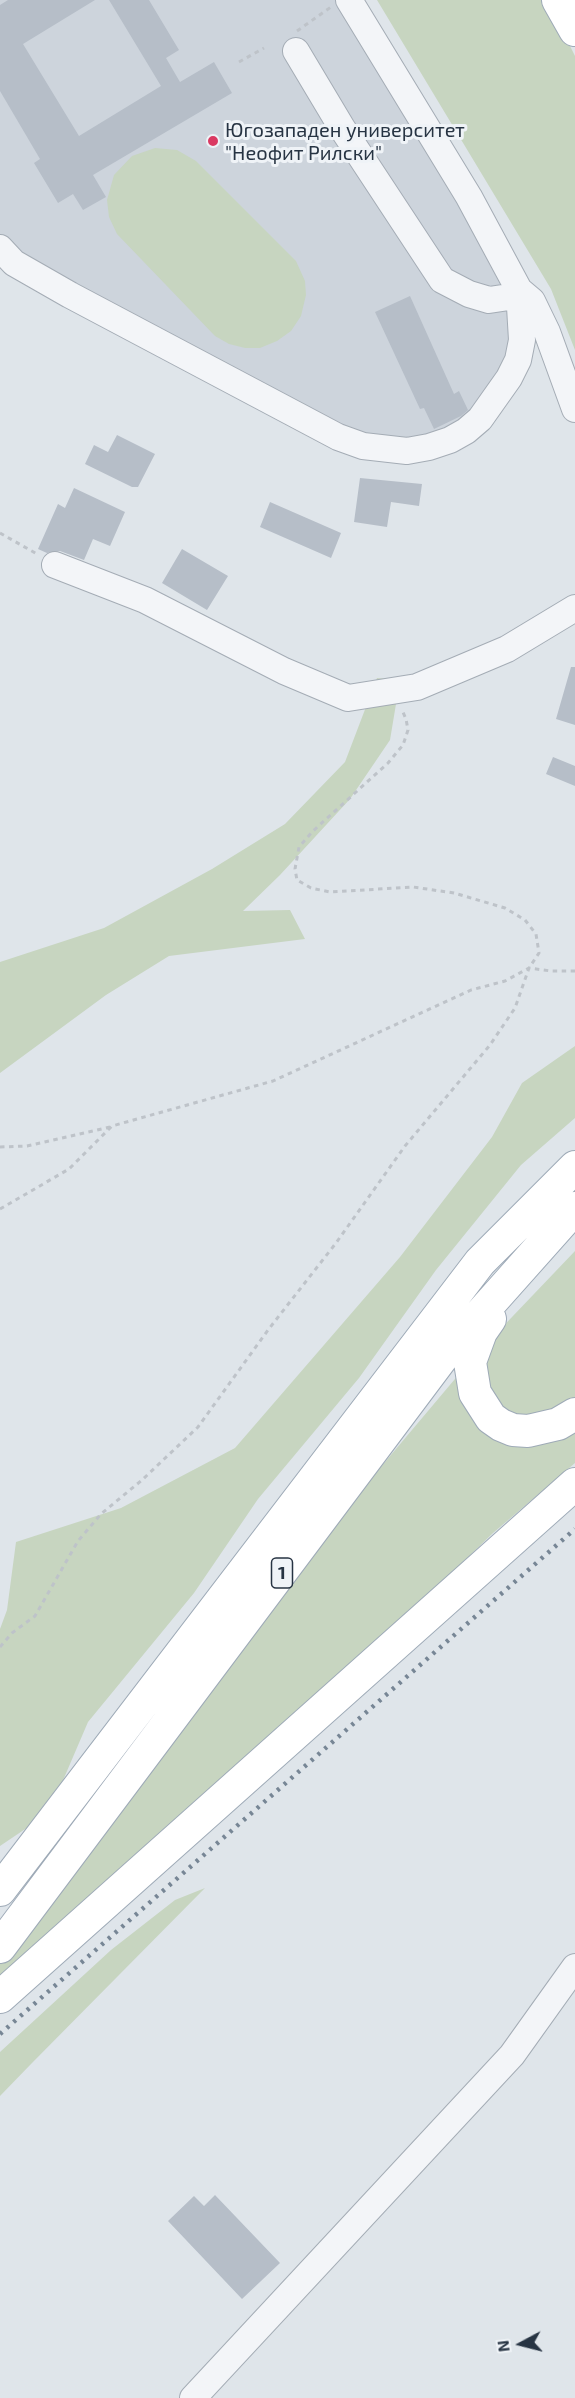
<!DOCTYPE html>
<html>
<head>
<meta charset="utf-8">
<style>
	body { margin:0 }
	#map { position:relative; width:575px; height:2398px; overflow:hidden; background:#dfe5ea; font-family:"Exo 2",sans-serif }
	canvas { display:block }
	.north { position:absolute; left:491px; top:2314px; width:60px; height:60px; -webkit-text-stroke:4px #eff3f7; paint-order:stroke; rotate:263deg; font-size:16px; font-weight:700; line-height:24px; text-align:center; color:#273443 }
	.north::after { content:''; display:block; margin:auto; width:21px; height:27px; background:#273443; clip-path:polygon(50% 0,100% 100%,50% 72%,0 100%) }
</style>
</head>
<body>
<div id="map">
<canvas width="575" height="2398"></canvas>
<div class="north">N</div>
</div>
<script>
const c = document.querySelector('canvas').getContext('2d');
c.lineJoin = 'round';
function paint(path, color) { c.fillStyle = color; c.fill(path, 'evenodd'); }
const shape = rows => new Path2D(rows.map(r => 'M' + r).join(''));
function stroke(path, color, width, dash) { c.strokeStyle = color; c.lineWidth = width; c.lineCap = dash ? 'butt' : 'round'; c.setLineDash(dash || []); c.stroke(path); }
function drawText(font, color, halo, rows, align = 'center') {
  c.font = font + ' "Exo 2",sans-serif'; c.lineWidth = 6; c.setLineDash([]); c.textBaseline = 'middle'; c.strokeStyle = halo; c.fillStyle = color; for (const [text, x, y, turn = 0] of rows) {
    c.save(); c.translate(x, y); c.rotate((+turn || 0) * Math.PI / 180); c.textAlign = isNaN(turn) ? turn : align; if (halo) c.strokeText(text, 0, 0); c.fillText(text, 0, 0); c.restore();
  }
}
paint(shape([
	[0,0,337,0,501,263,517,339,506,376,449,436,406,443,357,438,208,353,75,289,47,273,0,237]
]), '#cdd4dc');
paint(shape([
	[377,0,544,0,559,24,575,56,575,350,551,289],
	[155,148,177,150,196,161,296,261,305,281,306,295,301,316,291,331,277,341,260,348,245,348,229,344,215,336,117,234,109,217,107,200,114,175,132,156],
	[377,678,400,680,390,740,350,799,280,875,243,911,290,910,305,939,169,956,106,995,0,1073,0,962,104,928,212,869,285,824,345,762],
	[575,1046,575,1118,521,1165,436,1270,359,1378,258,1499,194,1593,88,1722,49,1813,0,1846,0,1629,7,1610,16,1542,121,1508,235,1448,400,1257,492,1137,522,1083],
	[575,1251,575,1397,545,1421,516,1424,480,1390,491,1339],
	[460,1373,495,1436,531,1447,568,1436,575,1430,575,1463,493,1533,403,1620,0,1981,0,1963,326,1532],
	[205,1888,32,2063,0,2096,0,2052,111,1950,175,1900]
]), '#c7d5c0');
paint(shape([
	[8,0,95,0,23,44,79,136,161,86,109,0,149,0,179,50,166,58,180,82,214,62,232,93,93,175,106,197,83,210,73,194,58,203,34,163,40,159,0,91,0,5],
	[410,296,454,394,459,391,468,410,461,416,434,429,424,408,420,409,375,312],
	[117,435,155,454,138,487,132,487,85,464,94,445,108,452],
	[360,478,422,484,419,506,391,502,387,527,354,522],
	[74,488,125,512,110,546,93,539,84,560,60,551,47,553,38,549,58,504,65,508],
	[270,502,341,533,331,558,260,527],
	[182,549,228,576,207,610,162,583],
	[571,667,575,667,575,725,556,719],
	[553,757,575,766,575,786,546,774],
	[215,2195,280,2263,242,2299,168,2221,194,2196,204,2206]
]), '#b6bec8');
const minor = shape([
	[349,0,469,197,519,290,532,301,547,332,575,409],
	[296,51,342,128,442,280,469,294,489,300,509,297,519,290],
	[0,248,14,263,70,295,338,437,363,446,407,451,429,447,450,440,466,431,480,419,509,378,518,360,522,340,519,290],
	[55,565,145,600,284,671,348,698,417,687,507,649,575,608],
	[193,2398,512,2055,575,1967]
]);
const major = shape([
	[558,0,575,30],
	[490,1319,481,1332,470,1362,475,1393,491,1418,501,1425,513,1430,528,1431,558,1424,575,1414],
	[0,1890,480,1262,575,1167],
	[0,1947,444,1355,575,1208],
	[0,1997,575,1484]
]);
stroke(minor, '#a4acb5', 28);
stroke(major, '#9eaab7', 34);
stroke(shape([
	[297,31,331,7],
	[239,62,264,48],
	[0,533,37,554],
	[0,1147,27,1146,110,1127],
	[0,1209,69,1169,112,1126,273,1081,471,990,505,981,529,968,551,971,575,971],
	[0,1647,12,1633,35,1616,78,1541,101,1514,142,1480,198,1427,268,1330,336,1243,405,1146,490,1045,515,1008,529,968,539,953,536,934,525,920,505,908,454,893,413,887,330,892,311,888,297,880,295,869,299,847,313,831,388,763,403,745,408,730,406,719,402,710]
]), '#bec3c9', 3, [4.5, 4.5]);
stroke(minor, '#f3f5f8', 26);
stroke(major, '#fff', 32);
stroke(shape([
	[0,2034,575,1529]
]), '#778695', 4.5, [3, 6]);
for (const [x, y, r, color] of [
	[213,141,6,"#da3962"]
]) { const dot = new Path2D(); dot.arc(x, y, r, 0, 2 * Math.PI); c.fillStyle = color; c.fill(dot); stroke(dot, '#eff3f7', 2); }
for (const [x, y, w] of [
	[282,1573,21]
]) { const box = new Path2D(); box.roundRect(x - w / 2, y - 15, w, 30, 4.5); c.fillStyle = '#eff3f7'; c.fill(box); stroke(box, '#273443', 1.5); }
drawText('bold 18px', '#273443', null, [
	["1",282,1573]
]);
drawText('20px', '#273443', '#eff3f7', [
	["Югозападен университет",225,130],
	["\"Неофит Рилски\"",225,153]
], 'left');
</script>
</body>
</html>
